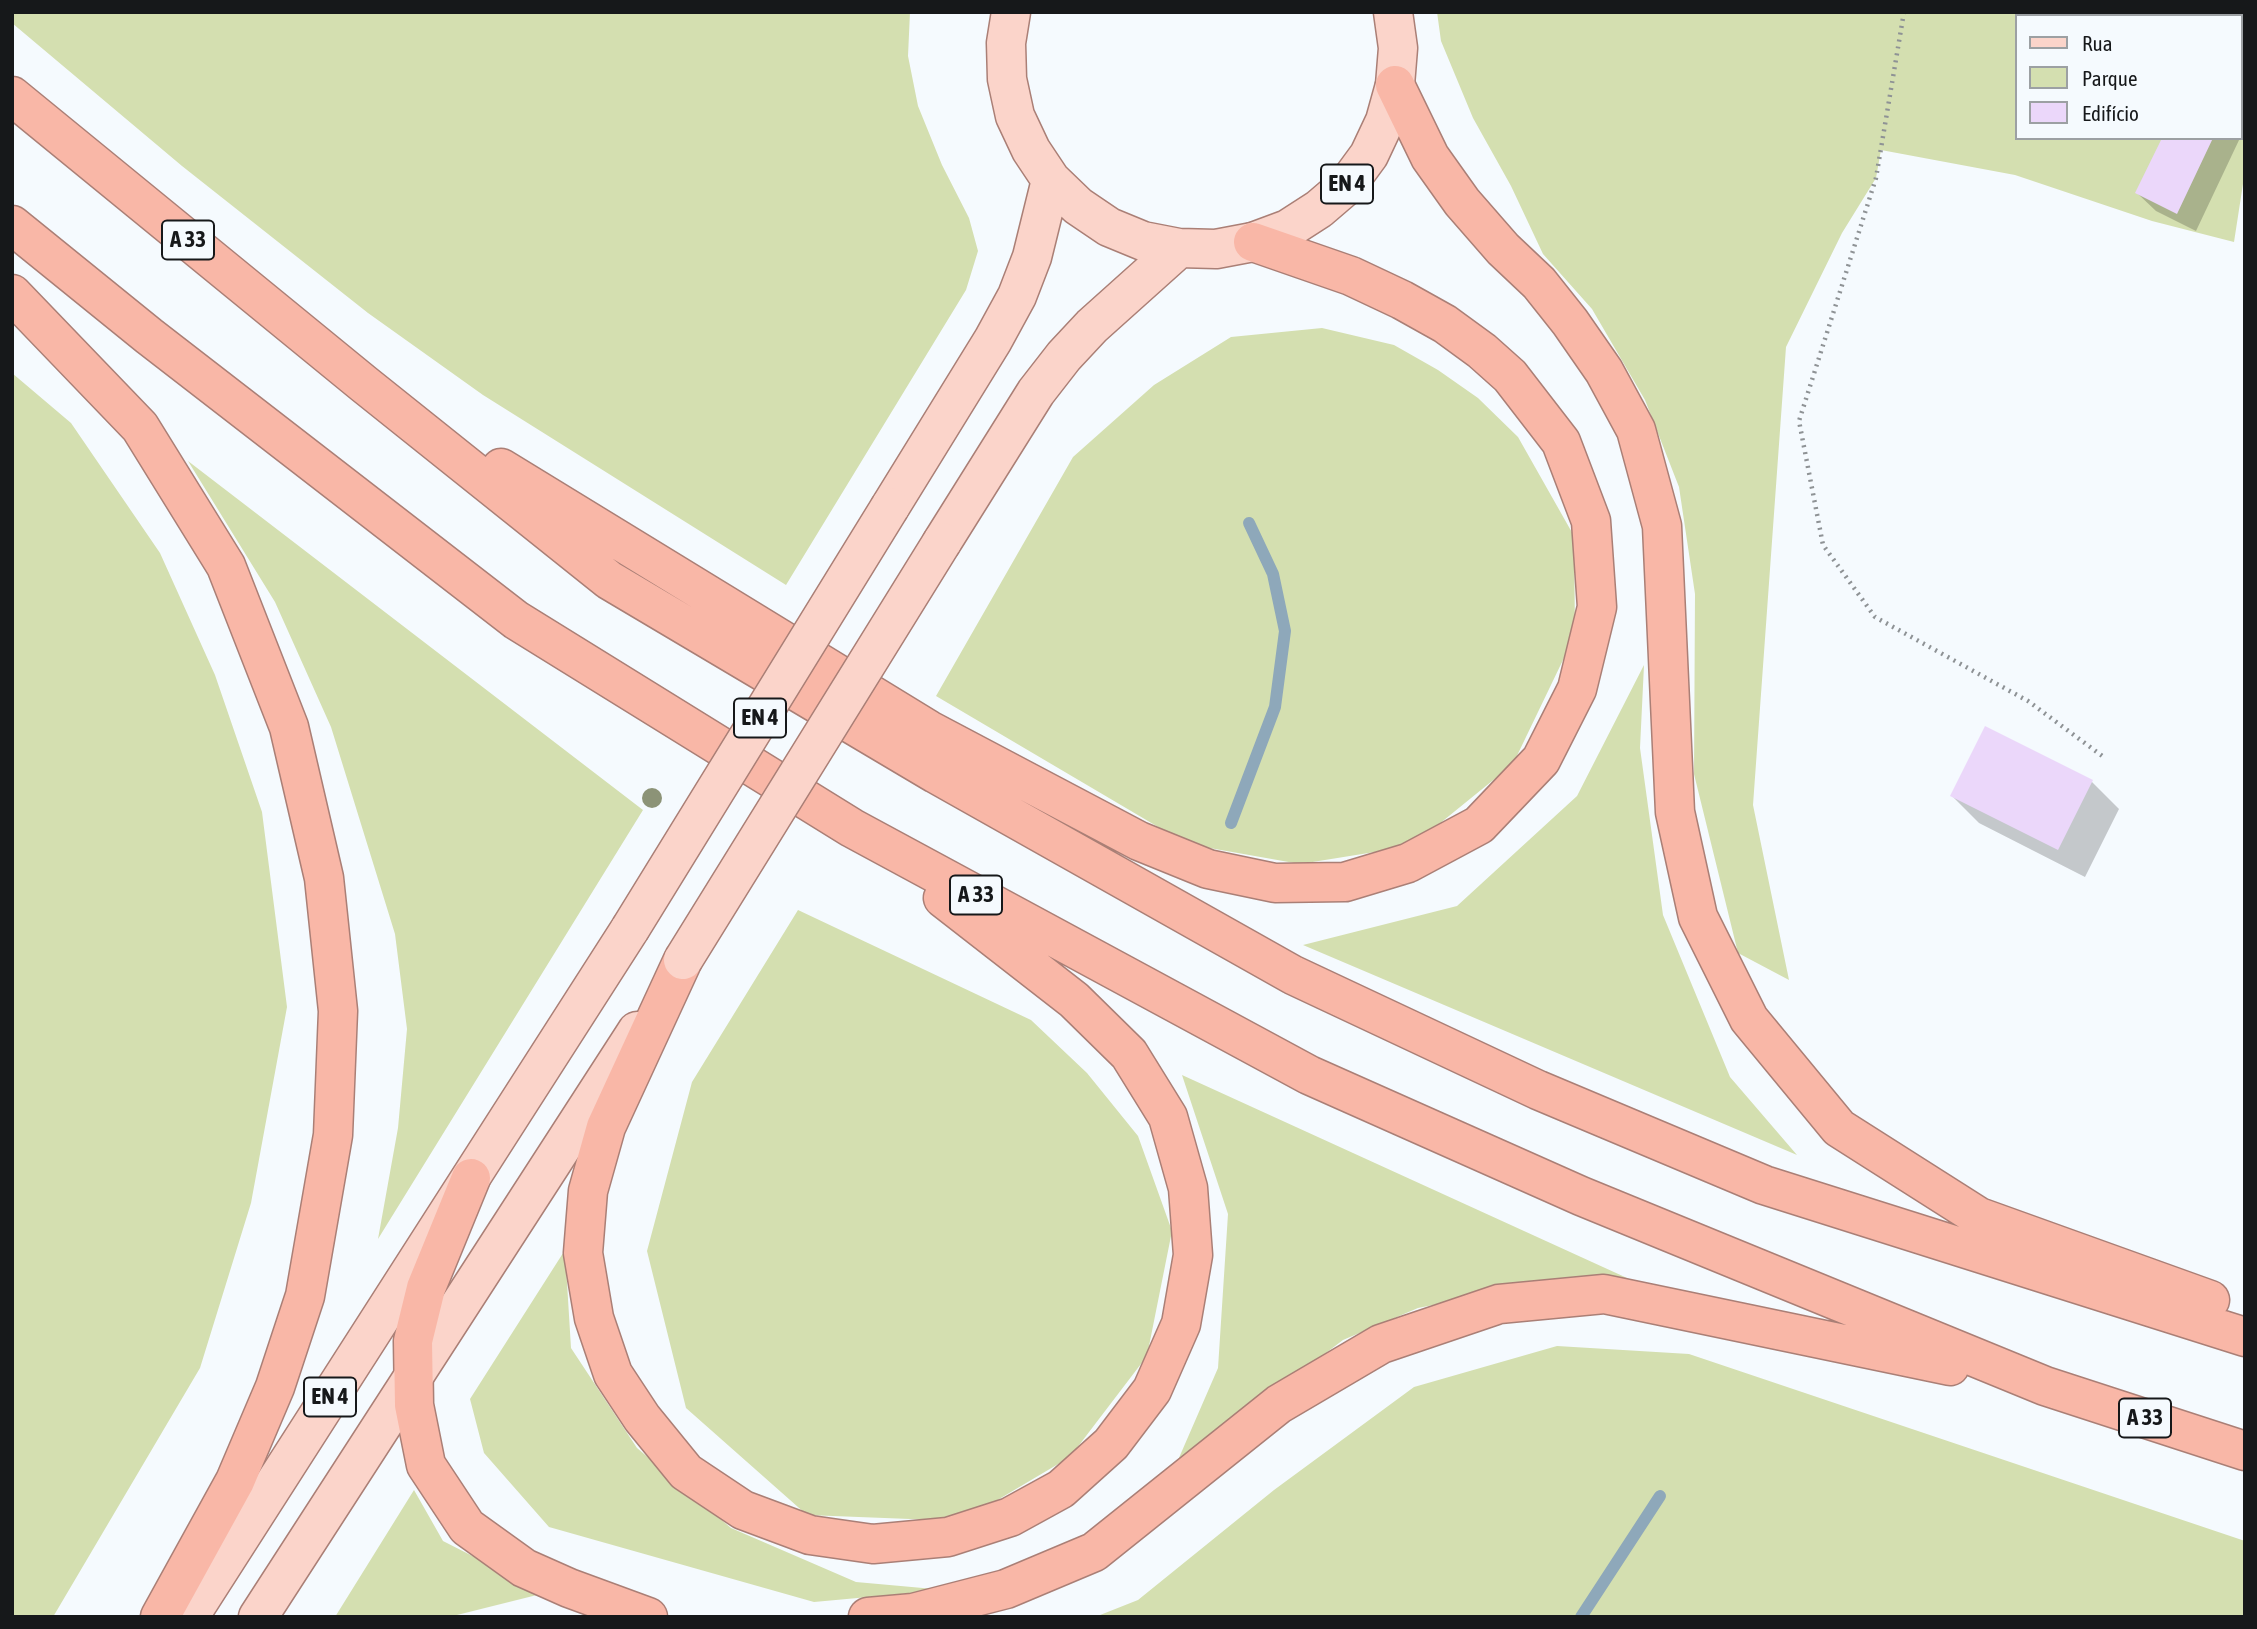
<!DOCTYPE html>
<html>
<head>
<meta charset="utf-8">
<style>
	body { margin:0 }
	#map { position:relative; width:2257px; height:1629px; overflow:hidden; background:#f5fafe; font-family:"Asap Condensed",sans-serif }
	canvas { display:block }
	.frame { position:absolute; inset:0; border:14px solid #16181a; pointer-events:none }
	.legend { position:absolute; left:2015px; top:14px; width:228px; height:126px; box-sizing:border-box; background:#f5fafe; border:2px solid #9ca0a3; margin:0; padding:9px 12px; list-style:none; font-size:21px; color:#16181a }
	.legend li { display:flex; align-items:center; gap:14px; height:35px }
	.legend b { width:35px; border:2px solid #9ca0a3 }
</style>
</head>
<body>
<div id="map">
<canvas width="2257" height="1629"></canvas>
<div class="frame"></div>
<ul class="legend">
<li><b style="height:9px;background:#fbd4ca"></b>Rua</li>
<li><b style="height:19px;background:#d4dfb0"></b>Parque</li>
<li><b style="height:19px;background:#ebd7fa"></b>Edifício</li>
</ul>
</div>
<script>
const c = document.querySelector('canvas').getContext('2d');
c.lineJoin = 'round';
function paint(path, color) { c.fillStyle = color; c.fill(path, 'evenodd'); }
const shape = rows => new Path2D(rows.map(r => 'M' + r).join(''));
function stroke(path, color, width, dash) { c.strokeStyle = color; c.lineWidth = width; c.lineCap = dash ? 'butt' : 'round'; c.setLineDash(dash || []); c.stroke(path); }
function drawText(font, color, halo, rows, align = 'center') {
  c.font = font + ' "Asap Condensed",sans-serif'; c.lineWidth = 7; c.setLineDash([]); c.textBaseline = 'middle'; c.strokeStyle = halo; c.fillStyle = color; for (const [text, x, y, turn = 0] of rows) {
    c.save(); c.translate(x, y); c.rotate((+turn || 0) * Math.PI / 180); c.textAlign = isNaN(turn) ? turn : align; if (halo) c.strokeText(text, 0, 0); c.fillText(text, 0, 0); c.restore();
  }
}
paint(shape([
	[12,12,910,12,908,56,918,106,942,165,969,218,978,251,966,290,786,585,483,395,368,313,182,166,12,23],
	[1437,12,2245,12,2245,171,2234,242,2152,221,2015,175,1881,150,1876,178,1842,233,1786,347,1753,805,1789,980,1738,953,1694,774,1695,594,1679,487,1645,400,1592,309,1543,254,1511,186,1473,118,1441,41],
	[2017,16,2241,16,2241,138,2017,138],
	[1322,328,1394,345,1438,370,1478,398,1518,437,1574,536,1575,635,1513,764,1412,846,1300,864,1187,844,936,696,1073,457,1154,385,1231,337],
	[12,373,71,423,160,553,215,675,262,812,287,1007,251,1203,200,1368,53,1617,12,1617],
	[188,461,643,810,378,1239,398,1128,407,1029,395,934,331,727,275,602],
	[1644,665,1640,748,1663,915,1730,1077,1797,1155,1303,945,1457,906,1577,796],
	[798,910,1031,1020,1087,1073,1138,1136,1172,1231,1147,1356,1070,1457,962,1521,807,1515,686,1408,647,1251,692,1082],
	[1182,1075,1638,1283,1557,1280,1418,1308,1343,1340,1175,1467,1218,1368,1228,1214],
	[565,1250,571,1348,637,1448,731,1528,856,1582,945,1590,814,1602,549,1527,484,1453,470,1399],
	[1557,1346,1689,1354,2245,1541,2245,1617,1095,1617,1138,1600,1274,1490,1414,1387],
	[414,1490,443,1541,545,1593,449,1617,335,1617]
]), '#d4dfb0');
paint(shape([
	[2241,86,2245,90,2245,129,2241,136],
	[2164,138,2240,138,2196,231,2156,211,2137,193],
	[2092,782,2119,809,2085,877,1979,823,1952,796]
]), '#0003');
stroke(shape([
	[1231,823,1275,707,1285,631,1273,574,1249,523],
	[1581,1617,1660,1496]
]), '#8ea8ba', 12);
paint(shape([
	[2162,138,2213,138,2177,214,2135,193],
	[1985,726,2093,780,2058,850,1950,796]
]), '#ebd7fa');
const primary = shape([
	[1011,12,1006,43,1007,79,1015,116,1031,150,1051,180,1078,206,1109,227,1143,241,1179,248,1216,249,1253,242,1288,229,1319,209,1347,185,1369,155,1385,121,1395,85,1398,48,1393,12],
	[890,507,993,340,1017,296,1032,257,1051,180],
	[942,542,1036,392,1064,356,1092,326,1179,248],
	[189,1617,630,929],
	[258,1617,637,1031]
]);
const highway = shape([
	[1395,85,1430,157,1462,202,1503,249,1539,283,1570,322,1604,371,1636,430,1662,526,1675,812,1698,917,1749,1019,1839,1128,1979,1217,2210,1300],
	[12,96,364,384,609,580,936,774,1293,975,1538,1090,1764,1185,2245,1337],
	[12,225,149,336,516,620,852,828,1309,1075,1581,1196,2045,1386,2245,1451],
	[12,294,140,427,226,566,289,727,324,878,338,1011,333,1135,305,1296,275,1387,235,1481,160,1617],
	[501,468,929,730,1139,841,1208,869,1275,883,1345,882,1408,863,1479,825,1541,760,1577,689,1597,607,1591,521,1561,442,1510,376,1482,351,1445,324,1402,300,1351,276,1253,242],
	[683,960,606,1127,588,1191,583,1253,594,1318,613,1374,642,1418,686,1472,743,1510,810,1535,873,1544,948,1537,1010,1517,1061,1489,1111,1444,1152,1390,1181,1324,1193,1255,1188,1188,1168,1117,1129,1054,1074,1000,943,898],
	[471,1178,426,1288,413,1341,414,1405,426,1465,467,1527,524,1568,569,1588,648,1617],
	[868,1617,913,1613,1006,1589,1094,1552,1279,1404,1381,1344,1499,1304,1604,1294,1950,1366]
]);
stroke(primary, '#aa7f76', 41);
stroke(highway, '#aa7f76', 41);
stroke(shape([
	[1904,12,1876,178,1799,421,1823,545,1875,617,2028,701,2105,758]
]), '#8e9295', 4.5, [2, 5]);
stroke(primary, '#fbd4ca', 38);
stroke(highway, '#f9b7a7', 38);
const primaryBridge = shape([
	[630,929,890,507],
	[683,960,942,542]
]);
stroke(primaryBridge, '#aa7f76', 41, []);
stroke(primaryBridge, '#fbd4ca', 38);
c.fillStyle = '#8c9377';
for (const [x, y] of [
	[652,798]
]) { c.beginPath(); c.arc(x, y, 10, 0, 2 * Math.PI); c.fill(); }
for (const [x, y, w] of [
	[1347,184,52],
	[188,240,52],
	[760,718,52],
	[976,895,52],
	[330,1397,52],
	[2145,1418,52]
]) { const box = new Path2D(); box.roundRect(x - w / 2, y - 19.5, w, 39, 5); c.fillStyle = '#f5fafe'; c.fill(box); stroke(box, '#16181a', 2); }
drawText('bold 23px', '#16181a', null, [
	["EN 4",1347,184],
	["A 33",188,240],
	["EN 4",760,718],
	["A 33",976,895],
	["EN 4",330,1397],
	["A 33",2145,1418]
]);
</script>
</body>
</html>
